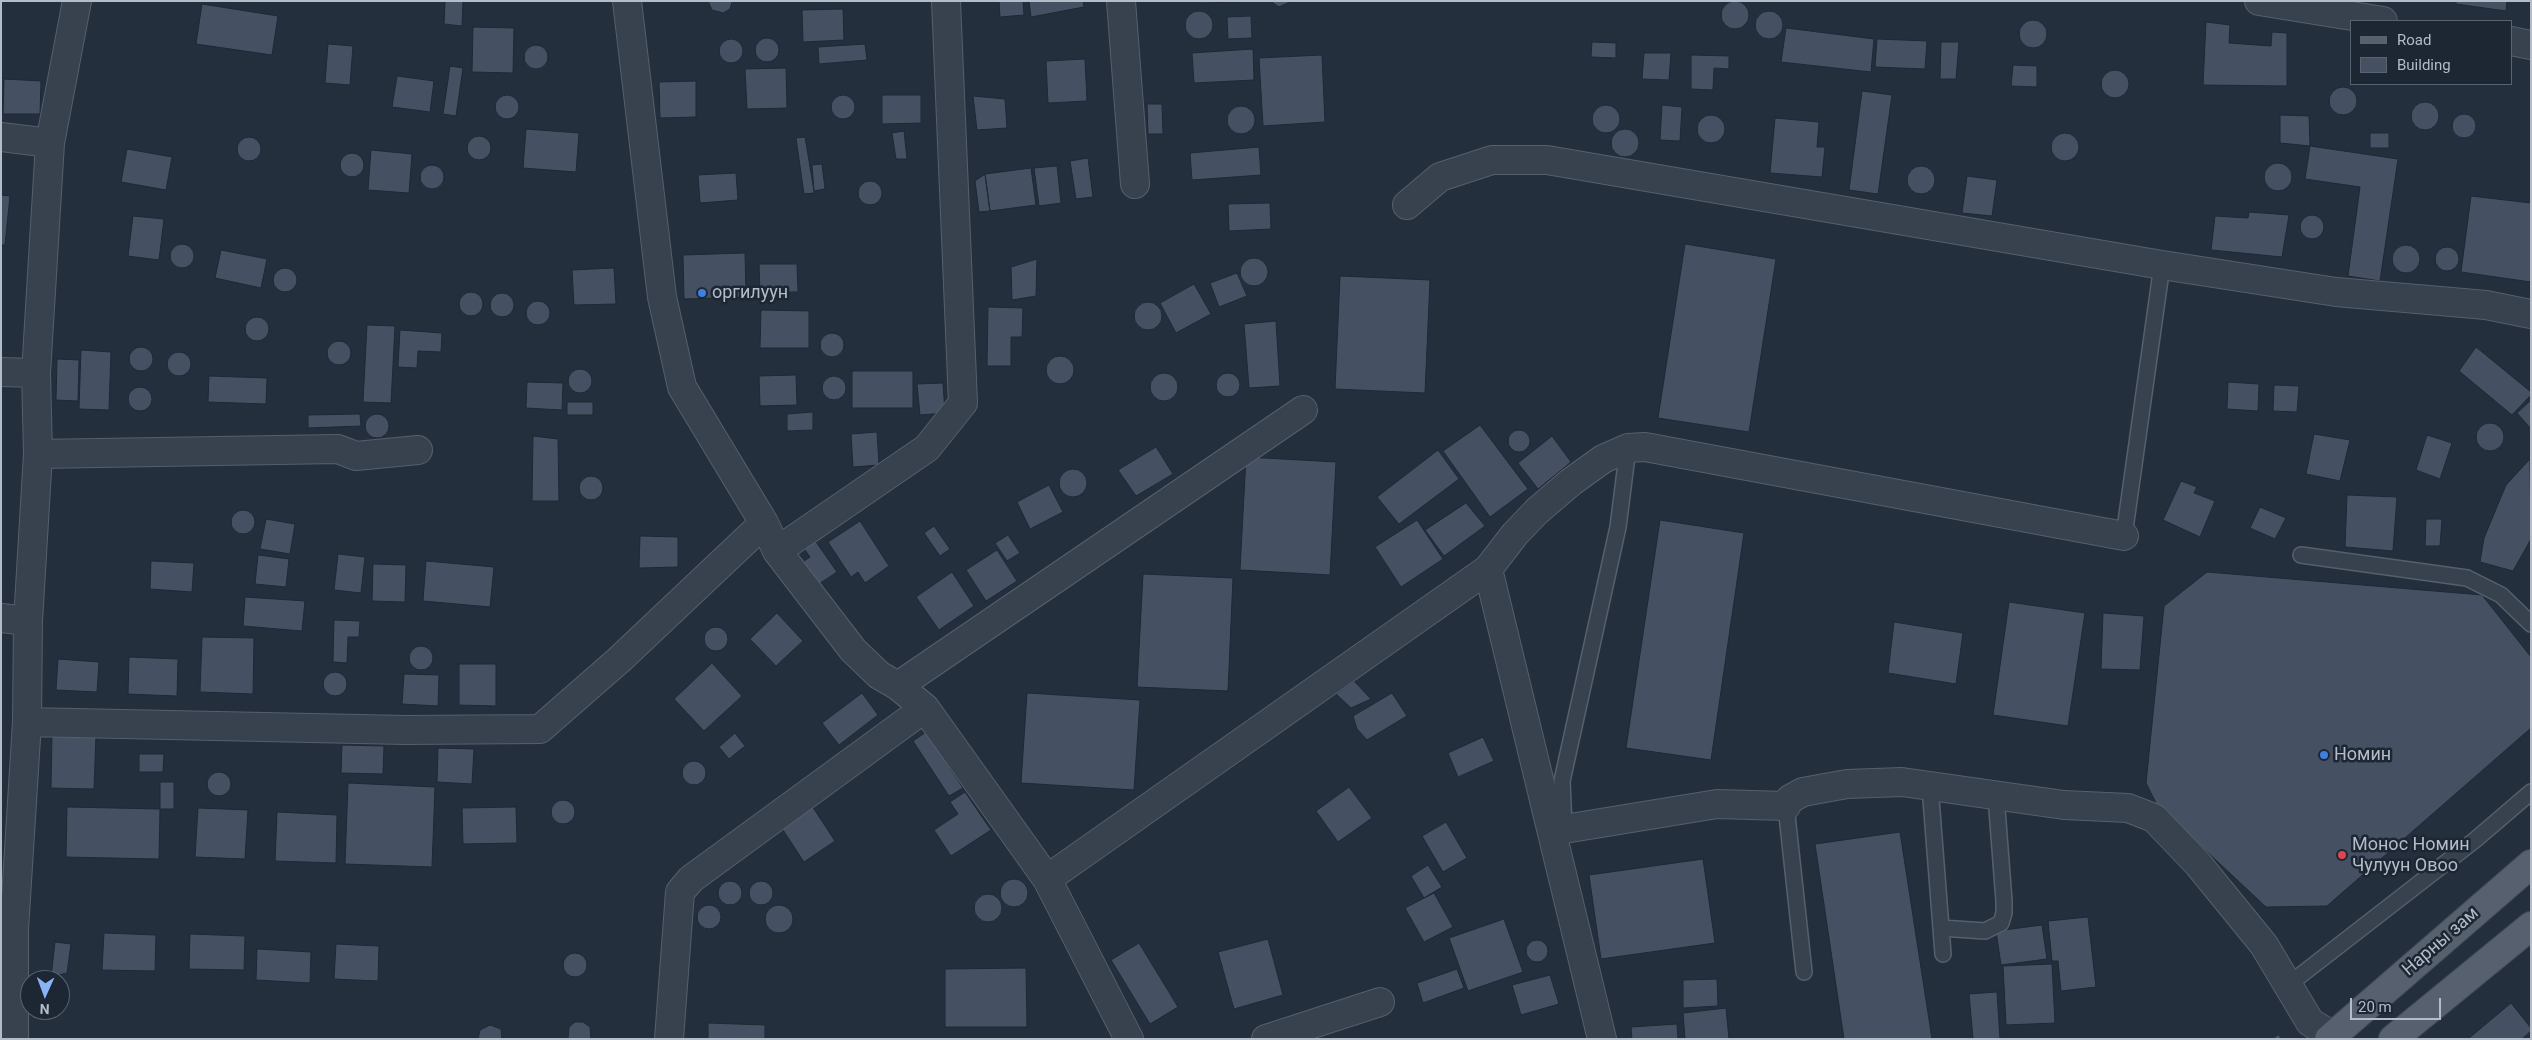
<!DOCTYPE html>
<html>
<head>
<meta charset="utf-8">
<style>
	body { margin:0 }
	#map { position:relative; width:2532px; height:1040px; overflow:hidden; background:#242f3e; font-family:Roboto,sans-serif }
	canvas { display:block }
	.frame { position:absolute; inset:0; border:2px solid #b4bcc9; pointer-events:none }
	.legend { position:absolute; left:2350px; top:20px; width:162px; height:65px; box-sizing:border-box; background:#1d2633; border:1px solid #59626f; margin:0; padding:6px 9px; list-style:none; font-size:15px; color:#b4bcc9 }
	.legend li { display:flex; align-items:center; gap:10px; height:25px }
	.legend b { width:25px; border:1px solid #59626f }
	.north { position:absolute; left:20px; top:970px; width:50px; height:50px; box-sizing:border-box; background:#1d2633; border:1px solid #59626f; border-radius:50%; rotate:182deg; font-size:14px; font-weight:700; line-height:20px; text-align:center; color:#b4bcc9 }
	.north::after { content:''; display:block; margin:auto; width:18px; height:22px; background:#8ab4f8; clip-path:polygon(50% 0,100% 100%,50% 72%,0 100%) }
	.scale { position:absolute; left:2350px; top:998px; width:91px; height:22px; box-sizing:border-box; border:2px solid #b4bcc9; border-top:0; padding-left:6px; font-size:15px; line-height:18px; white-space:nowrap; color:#b4bcc9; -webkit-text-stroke:4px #1d2633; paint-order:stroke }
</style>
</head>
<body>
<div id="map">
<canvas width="2532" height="1040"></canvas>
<div class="frame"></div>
<ul class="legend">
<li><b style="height:6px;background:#56606e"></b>Road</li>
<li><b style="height:14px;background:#455162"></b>Building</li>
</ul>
<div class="north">N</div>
<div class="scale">20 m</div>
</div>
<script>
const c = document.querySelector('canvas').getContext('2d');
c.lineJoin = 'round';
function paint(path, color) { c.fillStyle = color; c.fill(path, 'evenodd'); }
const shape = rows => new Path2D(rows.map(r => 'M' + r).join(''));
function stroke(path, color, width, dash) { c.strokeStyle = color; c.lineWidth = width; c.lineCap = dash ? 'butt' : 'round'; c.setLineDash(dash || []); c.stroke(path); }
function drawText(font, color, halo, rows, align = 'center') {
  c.font = font + ' Roboto,sans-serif'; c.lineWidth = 5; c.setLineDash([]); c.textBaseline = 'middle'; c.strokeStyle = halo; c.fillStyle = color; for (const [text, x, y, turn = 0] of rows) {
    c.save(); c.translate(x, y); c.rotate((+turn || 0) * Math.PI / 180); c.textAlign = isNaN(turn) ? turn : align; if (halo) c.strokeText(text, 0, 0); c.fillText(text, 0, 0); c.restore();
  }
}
const building = shape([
	'1721 15a14 14 0 1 1 28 0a14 14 0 1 1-28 0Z',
	[445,1,463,1,462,26,444,24,445,1],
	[708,1,732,1,732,2,730,9,723,13,712,10,708,1],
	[999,1,1023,1,1024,15,1000,17,999,1],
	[1029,1,1083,1,1084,7,1031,17,1029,1],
	[1200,1,1239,1,1239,2,1200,3,1200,1],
	[1270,1,1292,1,1279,7,1270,1],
	[2456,1,2507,1,2506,11,2456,4,2456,1],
	[202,4,278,16,272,55,196,44,202,4],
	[843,9,844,40,803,42,802,10,843,9],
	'1755 25a14 14 0 1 1 28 0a14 14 0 1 1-28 0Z',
	'1185 25a14 14 0 1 1 28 0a14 14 0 1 1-28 0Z',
	[1251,16,1252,38,1228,39,1227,17,1251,16],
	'2019 34a14 14 0 1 1 28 0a14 14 0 1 1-28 0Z',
	[2206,22,2230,25,2229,43,2271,46,2272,32,2287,33,2287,86,2203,85,2206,22],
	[473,27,514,28,513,73,472,72,473,27],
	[1786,28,1874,39,1871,72,1781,62,1786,28],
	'755 50a12 12 0 1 1 24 0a12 12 0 1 1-24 0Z',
	'719 51a12 12 0 1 1 24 0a12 12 0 1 1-24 0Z',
	[1877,39,1927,41,1925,69,1875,67,1877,39],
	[1592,42,1616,43,1616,58,1591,57,1592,42],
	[1941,42,1959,42,1956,79,1940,79,1941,42],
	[328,44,353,46,350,85,325,83,328,44],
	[865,44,867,60,819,64,818,47,865,44],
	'524 57a12 12 0 1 1 24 0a12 12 0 1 1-24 0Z',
	[1253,49,1254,80,1194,83,1192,53,1253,49],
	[1644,53,1671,53,1669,80,1642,79,1644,53],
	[1322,55,1325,122,1263,126,1259,58,1322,55],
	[1691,55,1729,56,1729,69,1714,68,1713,90,1691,89,1691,55],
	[1085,59,1087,101,1048,103,1046,61,1085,59],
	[2013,65,2037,66,2037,87,2011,86,2013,65],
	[450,66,463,68,456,116,443,114,450,66],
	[786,68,787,108,747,109,745,69,786,68],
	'2101 84a14 14 0 1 1 28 0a14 14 0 1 1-28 0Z',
	[397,76,434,81,430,112,392,107,397,76],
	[4,79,41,81,40,114,3,114,4,79],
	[696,81,696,117,660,118,659,82,696,81],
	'2329 101a14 14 0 1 1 28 0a14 14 0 1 1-28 0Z',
	[1862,91,1892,95,1878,194,1849,190,1862,91],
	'495 107a12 12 0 1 1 24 0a12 12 0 1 1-24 0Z',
	'831 107a12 12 0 1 1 24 0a12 12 0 1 1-24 0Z',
	[882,95,921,95,921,123,882,124,882,95],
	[973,96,1005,99,1007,128,977,130,973,96],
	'2411 116a14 14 0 1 1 28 0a14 14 0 1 1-28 0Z',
	[1147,104,1162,104,1163,134,1148,134,1147,104],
	'1592 119a14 14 0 1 1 28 0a14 14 0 1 1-28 0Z',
	[1662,105,1682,107,1680,141,1660,140,1662,105],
	'1227 120a14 14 0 1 1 28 0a14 14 0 1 1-28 0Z',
	'2452 126a12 12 0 1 1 24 0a12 12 0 1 1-24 0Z',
	'1697 129a14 14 0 1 1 28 0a14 14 0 1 1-28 0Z',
	[2280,115,2309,116,2310,146,2280,143,2280,115],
	[1775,118,1819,122,1817,147,1825,147,1822,177,1770,173,1775,118],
	'1611 143a14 14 0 1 1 28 0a14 14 0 1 1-28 0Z',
	[526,129,579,133,576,172,523,168,526,129],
	[904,131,907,159,896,159,892,133,904,131],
	'2051 147a14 14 0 1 1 28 0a14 14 0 1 1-28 0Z',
	[2370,133,2389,133,2389,148,2370,148,2370,133],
	'467 148a12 12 0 1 1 24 0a12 12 0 1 1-24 0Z',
	'237 149a12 12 0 1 1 24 0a12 12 0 1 1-24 0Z',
	[805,137,814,191,814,193,804,194,796,138,805,137],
	[2310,146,2398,159,2380,281,2348,276,2360,187,2305,179,2310,146],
	[1259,147,1261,175,1192,180,1190,153,1259,147],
	[127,149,172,157,166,190,121,182,127,149],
	[371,150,412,154,409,193,368,190,371,150],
	'340 165a12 12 0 1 1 24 0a12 12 0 1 1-24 0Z',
	[1088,158,1093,197,1076,199,1070,161,1088,158],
	'2264 177a14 14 0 1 1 28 0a14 14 0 1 1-28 0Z',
	[822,164,825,189,814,191,812,165,822,164],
	'420 177a12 12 0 1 1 24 0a12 12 0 1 1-24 0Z',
	'1907 180a14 14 0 1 1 28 0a14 14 0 1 1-28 0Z',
	[1057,166,1061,203,1039,206,1034,168,1057,166],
	[1031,168,1036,205,990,211,985,174,1031,168],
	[736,173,738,200,700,203,698,175,736,173],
	[985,174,990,211,979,212,975,181,985,174],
	[1967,176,1997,180,1992,216,1962,213,1967,176],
	'858 193a12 12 0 1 1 24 0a12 12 0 1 1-24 0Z',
	[1,195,10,196,5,245,1,245,1,195],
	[2471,196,2531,203,2531,282,2461,272,2471,196],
	[1270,203,1271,229,1229,231,1228,204,1270,203],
	[2249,212,2289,215,2282,257,2211,250,2215,216,2248,218,2249,212],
	'2300 227a12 12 0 1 1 24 0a12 12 0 1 1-24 0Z',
	[133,216,164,219,159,260,128,256,133,216],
	'170 256a12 12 0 1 1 24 0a12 12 0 1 1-24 0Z',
	[1685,244,1776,259,1749,432,1658,418,1685,244],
	'2392 259a14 14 0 1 1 28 0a14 14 0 1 1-28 0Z',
	'2435 259a12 12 0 1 1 24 0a12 12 0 1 1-24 0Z',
	[221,250,267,259,261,288,215,278,221,250],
	[745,253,746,297,684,299,683,255,745,253],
	'1240 272a14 14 0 1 1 28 0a14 14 0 1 1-28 0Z',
	[1037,259,1036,296,1012,300,1011,267,1037,259],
	[759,264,797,264,798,292,760,292,759,264],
	'273 280a12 12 0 1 1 24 0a12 12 0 1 1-24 0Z',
	[614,268,616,304,574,305,572,270,614,268],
	[1237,273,1247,296,1219,307,1210,283,1237,273],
	[1340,276,1430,280,1425,393,1335,389,1340,276],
	[1194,284,1211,314,1176,333,1160,303,1194,284],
	'459 304a12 12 0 1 1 24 0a12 12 0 1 1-24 0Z',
	'490 305a12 12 0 1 1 24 0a12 12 0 1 1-24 0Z',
	'526 313a12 12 0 1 1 24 0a12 12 0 1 1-24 0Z',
	'1134 316a14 14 0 1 1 28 0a14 14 0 1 1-28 0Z',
	[988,307,1023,308,1022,337,1011,337,1011,366,987,366,988,307],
	[761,310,809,311,809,348,760,348,761,310],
	'245 329a12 12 0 1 1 24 0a12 12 0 1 1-24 0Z',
	[1276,321,1280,386,1249,388,1244,324,1276,321],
	[367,325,395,326,391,403,363,402,367,325],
	[400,330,442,333,441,352,418,351,417,368,398,367,400,330],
	'820 345a12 12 0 1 1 24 0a12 12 0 1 1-24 0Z',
	'327 353a12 12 0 1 1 24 0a12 12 0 1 1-24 0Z',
	'129 359a12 12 0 1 1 24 0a12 12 0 1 1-24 0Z',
	[2476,347,2531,392,2531,395,2512,415,2459,371,2476,347],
	[81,350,111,352,109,410,79,409,81,350],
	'167 364a12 12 0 1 1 24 0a12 12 0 1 1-24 0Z',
	'1046 370a14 14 0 1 1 28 0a14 14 0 1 1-28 0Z',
	[57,359,79,360,78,401,56,400,57,359],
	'568 381a12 12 0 1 1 24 0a12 12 0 1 1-24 0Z',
	[852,371,913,371,913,408,852,408,852,371],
	'1216 385a12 12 0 1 1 24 0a12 12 0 1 1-24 0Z',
	'1150 387a14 14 0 1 1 28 0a14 14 0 1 1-28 0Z',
	[796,375,797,405,760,406,759,376,796,375],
	'822 388a12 12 0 1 1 24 0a12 12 0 1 1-24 0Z',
	[209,376,267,378,266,404,208,402,209,376],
	[527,382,563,383,562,410,526,408,527,382],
	[2228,382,2259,384,2258,411,2227,409,2228,382],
	[943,383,945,413,920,415,917,384,943,383],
	[2274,385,2299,386,2297,412,2273,411,2274,385],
	'128 399a12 12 0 1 1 24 0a12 12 0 1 1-24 0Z',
	[2531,400,2531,429,2517,413,2531,400],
	[567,402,593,402,593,415,567,415,567,402],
	[813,412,813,430,787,431,787,414,813,412],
	'365 426a12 12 0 1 1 24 0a12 12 0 1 1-24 0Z',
	[360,414,361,426,308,428,308,415,360,414],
	'2476 437a14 14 0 1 1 28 0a14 14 0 1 1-28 0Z',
	[1480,425,1528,489,1490,517,1443,451,1480,425],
	'1508 441a11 11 0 1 1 22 0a11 11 0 1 1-22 0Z',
	[877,432,879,465,853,467,851,434,877,432],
	[2314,434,2350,440,2340,481,2306,474,2314,434],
	[2427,435,2452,443,2440,479,2416,470,2427,435],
	[533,436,558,439,559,501,532,501,533,436],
	[1552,436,1571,462,1538,489,1518,463,1552,436],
	[1156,447,1173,474,1136,496,1118,470,1156,447],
	[1438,450,1459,479,1399,524,1377,497,1438,450],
	[1246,457,1336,462,1330,575,1240,570,1246,457],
	[2530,459,2531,539,2513,571,2480,562,2484,538,2506,485,2530,459],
	'1059 483a14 14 0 1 1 28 0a14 14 0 1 1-28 0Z',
	'579 488a12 12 0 1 1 24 0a12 12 0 1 1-24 0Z',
	[2181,481,2197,487,2194,493,2215,501,2200,537,2163,520,2181,481],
	[1049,485,1063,512,1030,529,1017,502,1049,485],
	[2347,495,2397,497,2393,551,2345,547,2347,495],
	[1466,503,1485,526,1444,556,1425,530,1466,503],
	[2260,507,2286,518,2275,539,2250,528,2260,507],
	'231 522a12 12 0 1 1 24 0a12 12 0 1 1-24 0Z',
	[266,519,295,524,290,554,260,549,266,519],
	[2426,519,2442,519,2440,546,2425,546,2426,519],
	[1417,520,1443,559,1401,587,1375,547,1417,520],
	[1660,520,1744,533,1711,760,1626,748,1660,520],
	[860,521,889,566,865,583,858,572,851,577,828,542,860,521],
	[934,526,950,549,940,556,924,533,934,526],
	[1008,535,1020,553,1007,561,995,543,1008,535],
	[640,536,678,537,678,567,639,568,640,536],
	[814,539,837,572,816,586,800,564,810,557,803,547,814,539],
	[997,550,1017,581,986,601,966,570,997,550],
	[338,554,365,557,361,593,334,590,338,554],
	[258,555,289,559,286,587,255,584,258,555],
	[151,561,194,563,192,592,150,589,151,561],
	[426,561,494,567,490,607,423,601,426,561],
	[373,564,406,565,405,602,372,601,373,564],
	[952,572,974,606,939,630,916,597,952,572],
	[2207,572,2482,595,2531,657,2531,728,2327,906,2266,907,2157,805,2146,783,2164,606,2207,572],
	[1143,574,1233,578,1228,691,1137,687,1143,574],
	[245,597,305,601,302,631,243,626,245,597],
	[2009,602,2085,613,2068,726,1993,715,2009,602],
	[777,613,803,641,776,666,750,639,777,613],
	[2103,613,2144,616,2140,670,2101,669,2103,613],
	[334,620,360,621,359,637,348,637,347,663,333,662,334,620],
	[1894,622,1963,633,1956,684,1888,673,1894,622],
	'704 639a12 12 0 1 1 24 0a12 12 0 1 1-24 0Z',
	[202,637,254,638,253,694,200,692,202,637],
	'409 658a12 12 0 1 1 24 0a12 12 0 1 1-24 0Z',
	[129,657,178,659,177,696,128,694,129,657],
	[58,659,99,662,97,692,56,690,58,659],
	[712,663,742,696,704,731,674,699,712,663],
	[459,664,496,664,496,706,459,705,459,664],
	'323 684a12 12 0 1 1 24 0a12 12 0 1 1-24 0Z',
	[404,674,439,675,438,706,402,704,404,674],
	[1354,681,1371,699,1351,708,1336,694,1354,681],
	[862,693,878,715,839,745,822,723,862,693],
	[1027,693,1140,700,1134,790,1021,783,1027,693],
	[1392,693,1407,716,1367,740,1357,729,1353,716,1392,693],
	[926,732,963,788,949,796,913,741,926,732],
	[735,733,745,746,729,759,719,747,735,733],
	[52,735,96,736,94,789,51,788,52,735],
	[1483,737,1494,761,1458,777,1448,753,1483,737],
	[342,745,384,746,383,774,341,773,342,745],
	[438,748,474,749,472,784,437,782,438,748],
	[139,754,164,754,163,772,139,772,139,754],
	'682 773a12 12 0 1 1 24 0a12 12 0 1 1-24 0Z',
	'207 784a12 12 0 1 1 24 0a12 12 0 1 1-24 0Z',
	[160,782,174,782,174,809,160,809,160,782],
	[348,783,435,787,432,867,345,864,348,783],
	[1349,787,1372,818,1338,842,1316,811,1349,787],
	[965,792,991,830,951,856,934,830,958,814,950,802,965,792],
	'551 812a12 12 0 1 1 24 0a12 12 0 1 1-24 0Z',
	[812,806,835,841,804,862,781,827,812,806],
	[67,807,160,809,159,859,66,857,67,807],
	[516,807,517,843,463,844,462,808,516,807],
	[198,808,248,810,245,859,195,857,198,808],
	[277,812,337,815,336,863,275,861,277,812],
	[1446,822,1467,858,1443,872,1422,836,1446,822],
	[1900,832,1932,1039,1844,1039,1815,844,1900,832],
	[1703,859,1715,943,1601,959,1589,875,1703,859],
	[1428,865,1442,887,1424,898,1411,876,1428,865],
	'1000 893a14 14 0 1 1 28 0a14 14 0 1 1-28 0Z',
	'718 893a12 12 0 1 1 24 0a12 12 0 1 1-24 0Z',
	'749 893a12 12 0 1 1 24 0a12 12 0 1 1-24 0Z',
	[1434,893,1453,927,1424,942,1405,908,1434,893],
	'974 908a14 14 0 1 1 28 0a14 14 0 1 1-28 0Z',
	'697 917a12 12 0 1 1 24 0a12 12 0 1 1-24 0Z',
	'765 919a14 14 0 1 1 28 0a14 14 0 1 1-28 0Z',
	[2088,917,2096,987,2061,991,2058,961,2052,961,2048,921,2088,917],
	[1504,919,1523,972,1468,991,1449,938,1504,919],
	[2042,925,2047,959,2001,965,1996,931,2042,925],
	[104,933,156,935,155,971,102,970,104,933],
	[190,934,245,936,244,970,189,969,190,934],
	[1268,939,1283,995,1234,1009,1218,952,1268,939],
	'1526 951a11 11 0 1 1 22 0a11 11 0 1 1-22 0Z',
	[55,942,71,944,67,973,51,977,55,942],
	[1139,943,1178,1007,1150,1024,1111,960,1139,943],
	[336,944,379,946,378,981,334,979,336,944],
	[257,949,311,952,310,983,256,980,257,949],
	'563 965a12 12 0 1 1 24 0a12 12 0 1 1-24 0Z',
	[2052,964,2055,1023,2006,1025,2003,966,2052,964],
	[1026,968,1027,1027,945,1027,945,969,1026,968],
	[1457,969,1464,988,1423,1003,1417,983,1457,969],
	[1550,975,1559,1004,1521,1015,1512,985,1550,975],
	[1717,979,1718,1006,1683,1008,1683,980,1717,979],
	[1997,992,2000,1039,1973,1039,1969,994,1997,992],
	[2511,1003,2531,1028,2531,1031,2522,1039,2468,1039,2511,1003],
	[1726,1008,1729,1039,1685,1039,1683,1013,1726,1008],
	[575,1022,583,1022,590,1027,591,1039,568,1039,569,1027,575,1022],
	[708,1023,765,1025,765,1039,708,1039,708,1023],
	[1677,1024,1678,1039,1632,1039,1631,1027,1677,1024],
	[490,1025,501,1029,502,1039,478,1039,480,1030,490,1025]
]);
paint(building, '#455162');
stroke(building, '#1f2835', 1);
const lane = shape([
	[2124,536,2162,265],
	[2301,555,2467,578,2501,595,2531,624],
	[1930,786,1943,954],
	[1786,806,1804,972],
	[1564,827,1562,781,1618,527,1628,448],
	[1941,928,1985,931,2001,923,2004,913,2004,901,1996,796],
	[2288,985,2475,840,2531,792]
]);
const street = shape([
	[627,1,662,297,682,387,764,523,777,551,853,650,879,675,898,686,925,708,1047,879,1129,1039],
	[1121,1,1135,184],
	[2259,1,2383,21],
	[2511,41,2531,45],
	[1,137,50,143],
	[1407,205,1440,177,1492,160,1547,160,2162,265,2336,292,2486,305,2531,314],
	[1,372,36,373],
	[38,454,338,449,356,456,418,450],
	[777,551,927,448,963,403,946,1],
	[1488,569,1515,534,1537,511,1571,482,1603,459,1628,448,1645,447,2124,536],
	[1,618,28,621],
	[898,686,1303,410],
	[27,722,406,730,540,729,619,660,764,523],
	[1552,831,1717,804,1786,806,1790,799,1803,792,1847,784,1902,782,2064,805,2128,808,2154,818,2198,864,2264,945,2310,1022,2333,1036],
	[1047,879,1488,569,1602,1039],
	[14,1039,14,930,27,722,28,621,38,454,36,373,50,143,77,1],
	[669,1039,680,892,691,879,925,708],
	[1266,1039,1380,1002]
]);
const primary = shape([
	[2329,1039,2531,864],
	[2393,1039,2531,926]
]);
stroke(lane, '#565f6c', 18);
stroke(street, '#565f6c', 30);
stroke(primary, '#414a57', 30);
stroke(shape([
	[2276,1039,2282,1034]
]), '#44595c', 3, [4, 4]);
stroke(lane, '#38414e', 15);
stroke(street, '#38414e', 28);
stroke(primary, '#56606e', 28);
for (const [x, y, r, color] of [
	[702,293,5,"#3f7fe0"],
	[2324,755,5,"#3f7fe0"],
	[2342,855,5,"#e0444e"]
]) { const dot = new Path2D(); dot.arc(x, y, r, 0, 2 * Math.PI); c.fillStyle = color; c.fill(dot); stroke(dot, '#1d2633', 2); }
drawText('18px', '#b4bcc9', '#1d2633', [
	["оргилуун",712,293],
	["Номин",2334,755],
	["Монос Номин",2352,845],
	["Чулуун Овоо",2352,866]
], 'left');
drawText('18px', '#b4bcc9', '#1d2633', [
	["Нарны зам",2441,942,-41]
]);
</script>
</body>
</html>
